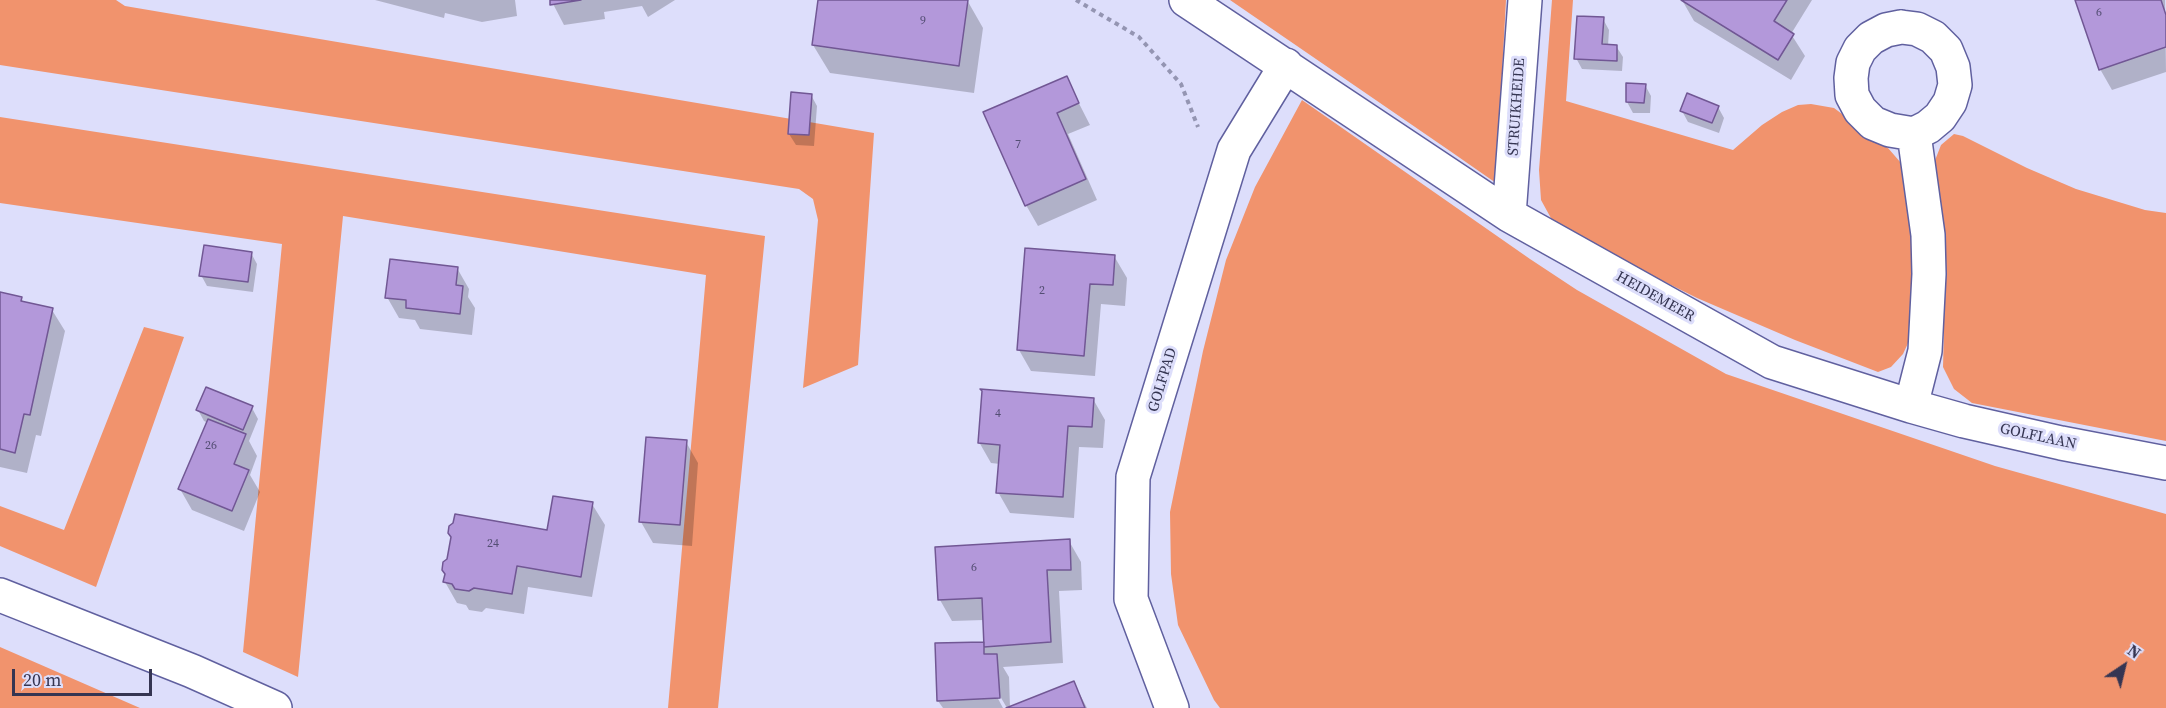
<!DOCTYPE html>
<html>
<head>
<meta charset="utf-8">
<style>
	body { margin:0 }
	#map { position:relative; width:2166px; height:708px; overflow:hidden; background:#dddefb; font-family:"Source Serif 4",serif }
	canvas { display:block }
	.north { position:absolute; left:2094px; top:636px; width:60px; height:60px; -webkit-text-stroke:4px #dddefb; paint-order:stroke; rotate:35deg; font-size:16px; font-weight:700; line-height:24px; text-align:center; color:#353552 }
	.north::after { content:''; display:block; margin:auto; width:21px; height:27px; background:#353552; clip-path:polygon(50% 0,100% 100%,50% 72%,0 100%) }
	.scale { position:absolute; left:12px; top:669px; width:140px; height:27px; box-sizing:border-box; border:3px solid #353552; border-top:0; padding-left:8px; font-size:18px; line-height:21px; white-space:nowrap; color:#353552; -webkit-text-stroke:4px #dddefb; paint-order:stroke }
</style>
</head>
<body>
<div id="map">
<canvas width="2166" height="708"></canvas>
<div class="north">N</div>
<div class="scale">20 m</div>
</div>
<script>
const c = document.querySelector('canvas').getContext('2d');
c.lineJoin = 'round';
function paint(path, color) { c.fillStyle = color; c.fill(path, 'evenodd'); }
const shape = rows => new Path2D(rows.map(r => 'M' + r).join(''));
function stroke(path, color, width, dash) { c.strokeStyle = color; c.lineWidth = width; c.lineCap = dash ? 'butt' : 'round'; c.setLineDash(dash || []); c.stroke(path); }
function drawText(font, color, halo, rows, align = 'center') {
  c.font = font + ' "Source Serif 4",serif'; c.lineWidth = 6; c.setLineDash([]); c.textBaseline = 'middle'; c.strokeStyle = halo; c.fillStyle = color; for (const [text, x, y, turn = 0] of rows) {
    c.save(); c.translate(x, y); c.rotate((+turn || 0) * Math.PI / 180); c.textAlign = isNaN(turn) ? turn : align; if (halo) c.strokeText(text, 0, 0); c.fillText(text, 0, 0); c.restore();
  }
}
paint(shape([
	[0,0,116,0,125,6,874,133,858,365,803,388,818,220,813,199,799,189,0,65],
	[1230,0,1506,0,1496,183,1450,151],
	[1552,0,1573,0,1566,101,1733,150,1762,125,1782,112,1798,105,1811,104,1834,108,1888,148,1901,163,1911,216,1914,255,1909,341,1903,354,1891,367,1878,372,1795,340,1697,298,1629,264,1552,220,1541,200,1539,170],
	[1302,100,1530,259,1577,290,1726,374,1995,466,2166,514,2166,708,1220,708,1214,700,1178,625,1171,574,1170,512,1203,351,1226,260,1255,187],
	[0,117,765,236,718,708,668,708,706,275,343,216,298,677,243,652,282,244,0,203],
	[1954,134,1963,136,2027,168,2076,189,2145,210,2166,213,2166,441,1972,403,1954,389,1943,367,1944,330,1934,163,1941,145],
	[144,327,184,337,96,587,0,546,0,506,64,530],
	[0,647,140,708,0,708]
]), '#f1936d');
paint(shape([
	[375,0,515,0,517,16,482,22,445,13,444,18],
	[551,0,675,0,648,17,642,6,604,12,605,19,564,25],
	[819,0,967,0,983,28,974,93,830,73,813,45],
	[1682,0,1812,0,1791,34,1805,56,1791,80,1694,21],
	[2077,0,2165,0,2166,72,2112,90,2100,69],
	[1603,19,1609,30,1608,46,1616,46,1623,57,1622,71,1582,69,1576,58],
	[1066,78,1090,125,1068,134,1097,200,1038,226,1026,205],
	[1645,85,1651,96,1650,113,1633,113,1627,102],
	[811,95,817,106,814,146,796,145,789,134],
	[1718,107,1724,118,1719,133,1688,122,1682,111],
	[251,253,257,264,253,292,207,286,201,275],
	[1114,256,1127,278,1125,306,1101,304,1095,376,1031,371,1019,350],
	[457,268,469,289,468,297,475,308,472,335,420,329,415,320,399,318,387,297],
	[0,293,21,298,24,303,52,310,65,331,41,436,36,435,27,473,0,467],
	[1093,399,1105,420,1103,448,1079,447,1074,518,1010,513,998,492,1000,464,991,463,979,442],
	[252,408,258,419,249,441,257,456,250,475,260,492,244,531,192,510,180,489,208,423,204,421,198,410],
	[686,442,698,463,692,546,653,543,641,522],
	[592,504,605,525,592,597,528,587,524,614,486,608,482,612,469,610,466,605,457,603,445,582,549,532],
	[1069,541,1081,562,1082,590,1059,591,1063,663,1003,667,1009,677,1010,708,1007,708,997,691,995,693,1003,708,943,708,938,701,985,643,984,620,952,621,940,600],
	[1074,683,1087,708,1010,708]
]), '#0003');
const building = shape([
	[550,0,581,0,550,5,550,0],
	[818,0,968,0,959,66,812,45,818,0],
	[1681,0,1787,0,1774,21,1794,34,1778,60,1681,0],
	[2075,0,2161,0,2166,15,2166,47,2099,70,2075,0],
	[1577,16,1604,17,1602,44,1617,45,1617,61,1574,59,1577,16],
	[1067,76,1079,103,1057,113,1086,179,1025,206,983,112,1067,76],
	[1626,83,1646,84,1644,103,1626,102,1626,83],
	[791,92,812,94,809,135,788,134,791,92],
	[1687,93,1719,106,1712,123,1680,111,1687,93],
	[204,245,252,252,248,282,199,276,204,245],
	[1025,248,1115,255,1113,285,1090,284,1084,356,1017,350,1025,248],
	[390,259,458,267,456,285,463,286,460,314,406,308,406,300,385,298,390,259],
	[0,292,22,297,21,301,53,308,30,415,24,414,15,453,0,449,0,292],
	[206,387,253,406,243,430,196,410,206,387],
	[980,389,1094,398,1092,427,1068,426,1063,497,996,493,1000,445,978,443,982,391,980,389],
	[208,419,246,434,234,464,249,470,232,511,178,489,208,419],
	[646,437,687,440,680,525,639,522,646,437],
	[553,496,593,502,581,577,517,566,512,594,474,588,469,591,455,589,452,584,443,582,445,574,442,570,443,562,447,559,451,537,448,533,449,526,453,523,455,514,547,530,553,496],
	[1070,539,1071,570,1047,570,1051,642,984,647,982,598,938,600,935,547,1070,539],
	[984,642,984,654,997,654,1000,698,937,701,935,643,984,642],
	[1074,681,1085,708,1006,708,1074,681]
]);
paint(building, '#b398da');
stroke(building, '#715794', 1.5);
const street = shape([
	[1186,0,1509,215,1772,362,1911,406,1964,421,2061,443,2166,463],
	[1901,27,1917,29,1933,37,1946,50,1953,67,1955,85,1950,102,1940,117,1928,127,1914,134,1890,130,1873,123,1860,110,1852,95,1851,78,1853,63,1860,49,1871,38,1886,30,1901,27],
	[1509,215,1525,0],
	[1911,406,1925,351,1929,274,1928,235,1914,134],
	[1172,708,1131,599,1133,477,1234,150,1286,65]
]);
const secondary = shape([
	[0,595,192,671,275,708]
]);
stroke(street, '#60609f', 36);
stroke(secondary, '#60609f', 36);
stroke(shape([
	[1076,0,1139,37,1181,84,1198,127]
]), '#9495b2', 4, [4.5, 4.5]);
stroke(street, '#fff', 33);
stroke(secondary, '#fff', 33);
drawText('12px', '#544e74', null, [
	["6",2099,13],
	["9",923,21],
	["7",1018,145],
	["2",1042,291],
	["4",998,414],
	["26",211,446],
	["24",493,544],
	["6",974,568]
]);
drawText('15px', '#353552', '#dddefb', [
	["STRUIKHEIDE",1517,107,-86],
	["HEIDEMEER",1655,297,29],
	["GOLFPAD",1163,380,-73],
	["GOLFLAAN",2038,437,12]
]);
</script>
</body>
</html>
